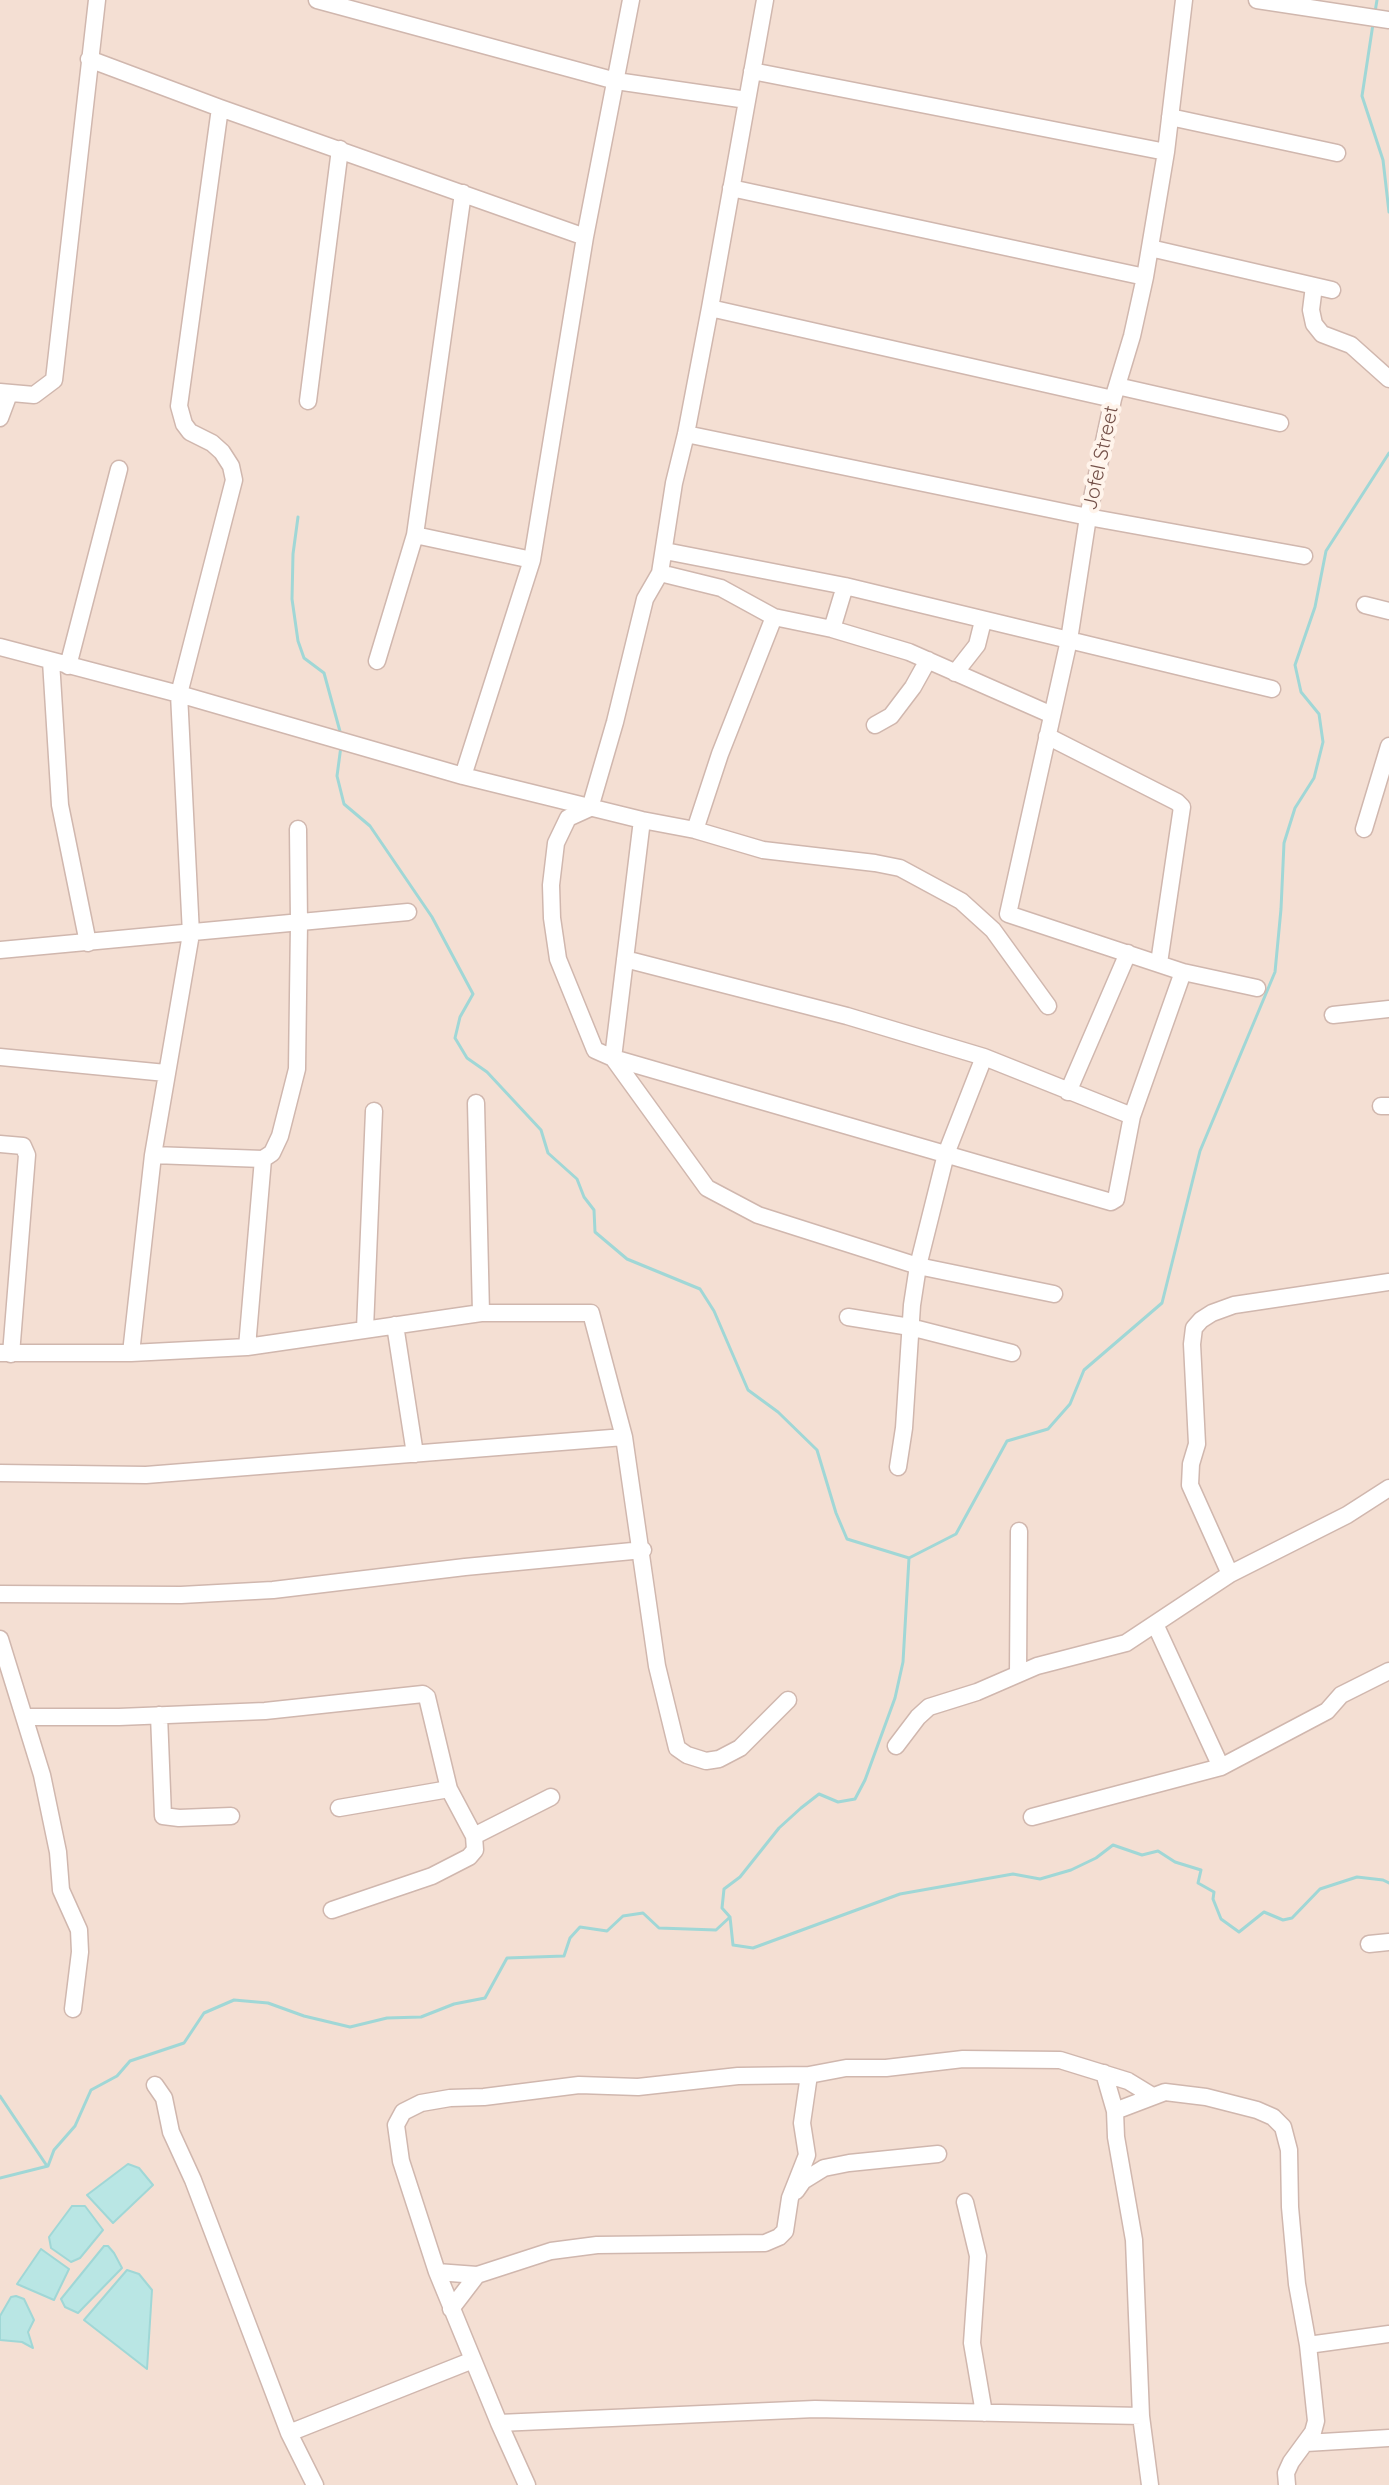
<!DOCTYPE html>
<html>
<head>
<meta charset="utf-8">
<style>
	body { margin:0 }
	canvas { display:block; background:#fcefe5 }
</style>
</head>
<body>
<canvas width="1389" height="2485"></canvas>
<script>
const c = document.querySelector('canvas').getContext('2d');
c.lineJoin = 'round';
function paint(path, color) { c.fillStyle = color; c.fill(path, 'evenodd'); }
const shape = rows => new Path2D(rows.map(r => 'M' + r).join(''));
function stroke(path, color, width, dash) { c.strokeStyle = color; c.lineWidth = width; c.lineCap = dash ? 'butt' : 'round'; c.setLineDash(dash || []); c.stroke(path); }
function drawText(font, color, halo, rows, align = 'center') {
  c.font = font + ' Quicksand,sans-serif'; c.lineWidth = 8; c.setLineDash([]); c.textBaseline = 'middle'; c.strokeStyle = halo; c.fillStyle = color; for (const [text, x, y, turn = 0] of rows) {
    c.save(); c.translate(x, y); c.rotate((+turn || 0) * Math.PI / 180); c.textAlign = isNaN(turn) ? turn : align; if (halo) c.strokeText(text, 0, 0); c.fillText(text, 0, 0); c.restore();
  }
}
paint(shape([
	[0,0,1389,0,1389,2485,0,2485]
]), '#f4dfd3');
const water = shape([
	[128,2164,139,2168,153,2185,113,2223,87,2195,128,2164],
	[72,2206,85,2206,103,2230,80,2258,71,2262,51,2248,49,2237,72,2206],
	[104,2246,108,2246,114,2253,122,2268,78,2313,65,2307,61,2299,104,2246],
	[41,2249,69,2269,54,2300,17,2284,41,2249],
	[127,2270,139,2274,152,2290,147,2369,84,2320,127,2270],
	[16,2296,24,2299,34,2320,28,2332,33,2348,22,2342,0,2340,0,2316,11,2297,16,2296]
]);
paint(water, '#b9e6e4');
stroke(water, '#a0d7d6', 2);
stroke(shape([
	[1375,12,1377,0],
	[1373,24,1362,96,1383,160,1389,212],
	[298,517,293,554,292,599,298,641,304,658,324,673,341,735],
	[341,746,337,776,344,804,370,826,432,917,473,994,460,1017,455,1038,467,1058,487,1072,541,1130,548,1153,577,1179,584,1197,594,1210,595,1232,627,1259,700,1289,714,1311,748,1390,778,1412,817,1450,836,1513,847,1539,909,1558,956,1534,1007,1441,1048,1429,1070,1404,1084,1370,1162,1303,1200,1151,1275,972,1281,909,1284,843,1295,808,1314,778,1323,742,1319,714,1301,692,1295,665,1315,607,1326,551,1389,453],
	[909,1558,903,1662,895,1698,865,1780,855,1799,838,1802,819,1794,801,1808,779,1828,740,1877,724,1889,722,1908,730,1917,733,1945,753,1948,900,1894,1013,1874,1040,1879,1071,1870,1096,1858,1113,1845,1142,1855,1158,1851,1175,1862,1201,1870,1198,1883,1214,1892,1213,1899,1221,1919,1239,1932,1264,1912,1283,1920,1292,1918,1320,1889,1357,1877,1383,1880,1389,1883],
	[0,2096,47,2166],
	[0,2178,48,2166,54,2150,75,2126,91,2090,117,2076,130,2061,184,2043,204,2013,234,2000,268,2003,304,2016,350,2027,387,2018,421,2017,454,2004,485,1998,507,1958,564,1956,570,1938,580,1927,607,1931,623,1916,643,1913,659,1928,716,1930,730,1917]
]), '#a0d7d6', 3);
const minor = shape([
	[317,0,616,81,747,100],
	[765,0,710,308,686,434,674,483,660,573,645,599,615,722,590,808,568,818,556,843,551,885,552,918,558,959,595,1050,613,1058,1111,1202,1116,1199,1132,1116,1183,972],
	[1184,0,1166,152,1145,277,1132,336,1113,399,1088,517,1069,640,1008,914,1183,972,1257,988],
	[1257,0,1389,20],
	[89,59,220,108,585,237],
	[752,71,1166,152],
	[1170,117,1337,153],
	[731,188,1145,277],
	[1150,248,1332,290],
	[1314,286,1311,310,1314,324,1322,334,1351,345,1389,379],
	[710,308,1113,399],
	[1117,386,1280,423],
	[0,392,34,395,54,380,97,0],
	[308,401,340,149],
	[0,418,9,394],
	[686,434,1088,517,1304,556],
	[415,535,532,560],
	[665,551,845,586,1272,689],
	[660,573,721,588,774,617,720,754,695,830],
	[1365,605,1389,611],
	[774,617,832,629,845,586],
	[832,629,909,652,1052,715],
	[0,647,179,694,463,776,642,820,695,830,763,850,875,863,900,868,961,901,993,930,1048,1006],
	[51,661,60,805,88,943],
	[377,661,415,535,463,193],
	[68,666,119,469],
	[955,673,977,645,983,621],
	[875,725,891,716,913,687,928,660],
	[1047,736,1177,802,1182,807,1159,963],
	[463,776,532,560,585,237,631,0],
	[642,820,613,1058,707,1188,758,1215,918,1266,1054,1294],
	[1364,829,1389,746],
	[0,950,408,912],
	[625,959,847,1016,984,1057,1132,1116],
	[1333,1015,1389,1009],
	[0,1057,166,1073],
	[1068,1092,1128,953],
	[476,1103,481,1313],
	[1381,1106,1389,1106],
	[0,1144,23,1146,27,1155,11,1354],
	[153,1155,263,1159,272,1153,280,1136,297,1069,299,923,298,829],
	[848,1317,910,1327,1012,1353],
	[395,1325,415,1454],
	[365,1329,374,1111],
	[247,1347,263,1159],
	[0,1353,131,1353,247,1347,481,1313,591,1313,624,1437,657,1666,677,1748,687,1755,706,1761,719,1759,740,1748,788,1700],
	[131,1353,153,1155,191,934,179,694,234,480,231,466,222,452,212,443,190,432,184,424,179,406,220,108],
	[898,1467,904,1428,912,1305,918,1266,946,1154,984,1057],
	[0,1473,146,1475,624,1437],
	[1230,1574,1190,1485,1191,1464,1197,1444,1192,1344,1194,1328,1201,1320,1212,1313,1234,1305,1389,1282],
	[0,1594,181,1595,273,1590,465,1567,643,1550],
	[1155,1624,1221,1767],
	[0,1639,42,1775,58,1852,61,1890,79,1930,80,1952,73,2009],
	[1018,1674,1019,1531],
	[159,1715,163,1816,179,1818,231,1816],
	[25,1717,119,1717,265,1711,423,1694,427,1697,449,1789,474,1836,475,1850,469,1857,432,1876,332,1910],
	[896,1746,918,1717,929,1707,977,1692,1037,1666,1126,1643,1230,1574,1347,1515,1389,1488],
	[339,1808,449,1789],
	[1032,1817,1221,1767,1327,1711,1341,1695,1389,1671],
	[474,1836,551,1797],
	[1369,1944,1389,1942],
	[1104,2073,1115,2111,1116,2137,1134,2240,1141,2416,1150,2485],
	[155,2085,164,2098,171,2132,193,2180,289,2433,315,2485],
	[1115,2111,1165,2092,1206,2097,1257,2110,1273,2117,1283,2127,1289,2150,1290,2207,1297,2284,1308,2345,1316,2421,1313,2432,1291,2462,1286,2473,1287,2485],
	[796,2191,803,2181,824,2168,849,2163,938,2154],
	[965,2202,978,2256,972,2343,984,2413],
	[437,2272,477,2275,551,2251,597,2245,765,2243,779,2237,785,2231,790,2198,807,2155,802,2123,809,2075],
	[451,2309,477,2275],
	[1308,2345,1389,2334],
	[499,2423,815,2409,1141,2416],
	[289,2433,473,2360],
	[1306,2443,1389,2438],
	[527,2485,499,2423,437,2272,401,2161,396,2125,403,2112,421,2103,450,2098,484,2097,579,2085,638,2087,738,2076,809,2075,846,2068,886,2068,963,2059,1060,2060,1128,2081,1151,2095]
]);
stroke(minor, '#d0b7ae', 19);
stroke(minor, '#fff', 16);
drawText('20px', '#75524a', '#fff4eb', [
	["Jofel Street",1101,458,-78]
]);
</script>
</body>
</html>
